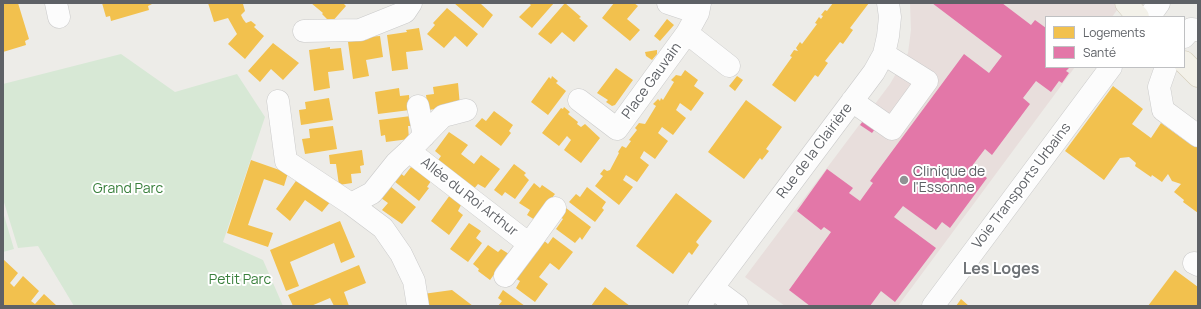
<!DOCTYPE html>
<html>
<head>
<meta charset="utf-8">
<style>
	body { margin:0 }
	#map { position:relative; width:1201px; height:309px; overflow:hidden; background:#edece8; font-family:Manrope,sans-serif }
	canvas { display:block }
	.frame { position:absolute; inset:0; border:4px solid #5e6166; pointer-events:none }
	.legend { position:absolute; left:1045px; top:16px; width:140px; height:52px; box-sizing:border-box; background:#fff; border:1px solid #bfc0c2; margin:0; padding:5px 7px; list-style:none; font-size:12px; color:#5e6166 }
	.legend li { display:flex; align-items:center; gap:8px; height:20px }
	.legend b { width:20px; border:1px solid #bfc0c2 }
</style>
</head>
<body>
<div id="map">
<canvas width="1201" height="309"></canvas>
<div class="frame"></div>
<ul class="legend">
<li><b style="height:11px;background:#f2c14e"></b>Logements</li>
<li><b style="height:11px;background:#e377a8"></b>Santé</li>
</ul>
</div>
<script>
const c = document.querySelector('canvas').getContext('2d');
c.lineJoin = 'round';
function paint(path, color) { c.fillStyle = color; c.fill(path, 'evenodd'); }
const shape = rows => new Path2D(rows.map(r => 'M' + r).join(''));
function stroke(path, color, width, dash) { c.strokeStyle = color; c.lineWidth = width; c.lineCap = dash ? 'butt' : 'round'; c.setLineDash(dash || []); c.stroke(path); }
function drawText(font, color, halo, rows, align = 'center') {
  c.font = font + ' Manrope,sans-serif'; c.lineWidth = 4; c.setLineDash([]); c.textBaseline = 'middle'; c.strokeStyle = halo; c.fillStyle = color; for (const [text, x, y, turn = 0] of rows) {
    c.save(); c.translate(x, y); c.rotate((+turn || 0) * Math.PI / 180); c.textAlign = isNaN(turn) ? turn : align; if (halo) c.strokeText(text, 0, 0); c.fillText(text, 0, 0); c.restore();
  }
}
paint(shape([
	[910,3,1117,3,1120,6,1112,17,1046,17,1046,67,1075,67,898,306,785,306,745,277,890,84,908,53,911,30]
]), '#e8dedc');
paint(shape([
	[121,54,175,92,237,74,265,117,223,242,263,260,283,306,74,306,38,246,18,248,3,199,3,84],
	[3,212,14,249,3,252]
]), '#d7e8d5');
paint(shape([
	[7,3,18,3,29,39,25,41,26,45,3,52,3,4],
	[102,3,151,3,152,4,148,6,149,10,111,21,110,16,106,17],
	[208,3,243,4,245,11,241,15,243,19,246,23,251,21,256,25,254,27,264,36,245,59,228,44,237,34,228,18,214,22],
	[311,3,343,3,346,6,331,23,322,14,323,13],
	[454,3,482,3,481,4,493,15,483,28],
	[528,3,554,3,532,28,519,17,531,5],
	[565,3,581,17,579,18,588,26,574,42,562,32,551,44,538,34],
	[614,3,634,3,638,6,627,19,640,30,630,41,602,18],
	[833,3,869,3,850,28,853,30,843,44,840,42,825,61,828,63,818,77,815,75,795,102,772,85,792,57,790,56,794,50,798,51,796,48,800,42,802,44,817,24,815,23,819,17,821,19,823,16,821,15,825,10,827,11],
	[447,8,478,34,467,47,455,36,444,48,427,34,435,25,433,23],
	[667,19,674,25,660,41,654,36],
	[419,28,423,50,406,52,408,69,392,71,387,35,407,32,406,30],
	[380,36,383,57,366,60,369,76,353,79,348,42,369,39,368,37],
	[273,43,299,63,283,80,271,69,260,82,248,71],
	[330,47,330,49,341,48,344,70,328,72,330,88,314,91,309,50],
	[657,50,657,54,652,60,646,56,645,52],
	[616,68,633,80,615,105,612,106,606,102,608,100,597,93],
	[685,70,698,80,694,86,704,93,691,111,680,103,676,110,686,118,673,135,662,127,658,133,668,141,655,159,644,151,640,158,649,165,637,182,626,175,623,180,633,187,619,205,595,186,603,176,600,174,604,169,607,171,610,170,619,153,618,152,622,146,626,148,631,141,629,140,637,130,635,128,639,123,645,124,656,106,653,104,658,99,660,101,661,98,663,100,674,82,671,80,676,75,681,76],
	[552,76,558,81,556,83,566,91,548,115,531,102,549,77,551,79],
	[737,76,743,80,735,91,729,86],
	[458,83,460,106,428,110,426,95,434,94,433,87],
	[1113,86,1143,109,1132,124,1151,138,1161,123,1190,144,1191,142,1198,147,1198,213,1183,202,1184,200,1174,192,1181,184,1172,181,1168,174,1162,182,1152,175,1151,177,1135,166,1136,163,1129,157,1120,158,1104,180,1065,151],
	[399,88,400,96,409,95,410,110,378,114,375,92],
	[329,98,333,120,301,125,299,110,306,109,305,102],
	[746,100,782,127,766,149,769,151,762,160,760,158,744,179,708,152],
	[564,107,570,112,568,114,578,122,577,124,581,127,585,124,600,138,581,163,564,150,571,140,567,136,559,146,542,133,561,108,563,109],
	[494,111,513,125,509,131,511,133,501,146,475,126,482,118,486,121],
	[411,116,413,126,408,126,409,139,386,142,385,135,381,136,379,120],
	[333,126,337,149,305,154,302,139,310,138,309,129],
	[449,132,468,145,461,154,474,164,481,155,500,169,485,188,478,184,473,190,436,163,441,156,435,151],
	[362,150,364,165,360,166,361,173,351,174,352,183,339,185,336,164,330,164,329,155],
	[251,160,288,173,284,186,264,179,248,225,273,233,268,247,227,233],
	[514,164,526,173,524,175,529,180,515,199,505,192,502,196,494,190],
	[411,167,431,181,427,187,429,188,419,201,394,181,400,173,404,176],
	[298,178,331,201,322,212,305,200,290,221,276,209],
	[534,183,540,188,542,185,555,194,535,220,527,215,530,210,519,203],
	[390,186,416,207,402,224,382,210,388,203,381,198],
	[587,187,606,202,602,208,604,210,595,222,569,202,576,194,580,197],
	[676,193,712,221,696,242,699,245,692,255,689,252,673,274,636,246],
	[450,195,462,203,458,211,463,215,449,235,431,221],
	[566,208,591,227,582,240,580,237,575,243,556,229,563,219,559,216],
	[340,221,355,257,341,263,334,243,290,262,299,286,286,291,270,250],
	[469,223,481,231,476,238,482,243,468,262,450,249],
	[553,237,573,252,559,270,550,263,539,277,548,284,535,302,516,288,520,281,513,277,542,239,548,244],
	[488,245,498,252,501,249,509,254,490,280,478,271,479,269,473,264],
	[3,259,18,273,10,283,14,287,23,276,39,291,31,301,35,304,44,294,57,306,3,306],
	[359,265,366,283,344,292,349,306,334,306,330,298,311,306,293,306,288,295],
	[1175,270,1198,287,1198,306,1148,306],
	[605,287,618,297,630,306,591,306],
	[452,290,473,306,425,306,423,294],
	[503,290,525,306,498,306,502,301,498,298],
	[961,299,969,306,956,306]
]), '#f2c14e');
paint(shape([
	[932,3,1002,3,1031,25,1035,20,1046,28,1046,67,1070,67,1066,71,1069,73,1062,83,1059,81,1051,92,1036,81,1023,98,1030,104,992,155,985,149,972,166,987,178,950,228,942,222,936,230,903,206,894,217,936,248,895,302,881,291,870,306,810,306,789,290,831,232,824,227,821,230,797,211,827,169,853,188,849,193,860,201,873,183,870,181,964,54,989,73,1002,56],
	[866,117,878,125,872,133,860,125]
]), '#e377a8');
const minor = shape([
	[56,3,59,17],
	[668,3,698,13],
	[1149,17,1159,3],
	[304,31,360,30,405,12,411,3],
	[687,33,729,66],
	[1184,37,1191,29,1198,30],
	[1166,67,1159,87,1163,110,1198,136],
	[579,100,617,129,687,33,698,13,700,3],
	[278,101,286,161,351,204,383,228,401,254,414,281,418,306],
	[852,101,892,129,927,81,884,54],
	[418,106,424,136],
	[466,110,443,116,409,151,529,244,505,276],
	[351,204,372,193,396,163,409,151],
	[529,244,555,208],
	[1194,263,1198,265],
	[713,288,737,306],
	[699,306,874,72,884,54,888,36,890,17,888,3],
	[933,306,1111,67]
]);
const major = shape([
	[1126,3,1138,17],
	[1184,62,1198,76]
]);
stroke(minor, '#cacaca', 23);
stroke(major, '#d3ccb8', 23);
stroke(minor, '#fcfcfc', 22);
stroke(major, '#f3f1e9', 22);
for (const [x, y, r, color] of [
	[904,180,5,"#909294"]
]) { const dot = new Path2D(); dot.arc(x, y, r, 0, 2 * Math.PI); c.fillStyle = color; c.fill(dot); stroke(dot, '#fff', 1.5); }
drawText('14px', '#5e6166', '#fff', [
	["Place Gauvain",652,81,-54],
	["Rue de la Clairière",815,151,-53],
	["Voie Transports Urbains",1022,186,-53],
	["Allée du Roi Arthur",469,197,38]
]);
drawText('14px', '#5e6166', '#fff', [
	["Clinique de",913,172],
	["l'Essonne",913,188]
], 'left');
drawText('14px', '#3a803d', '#fff', [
	["Grand Parc",128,189],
	["Petit Parc",240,280]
]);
drawText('bold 16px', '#6f7377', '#fff', [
	["Les Loges",1001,270]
]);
</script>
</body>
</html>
